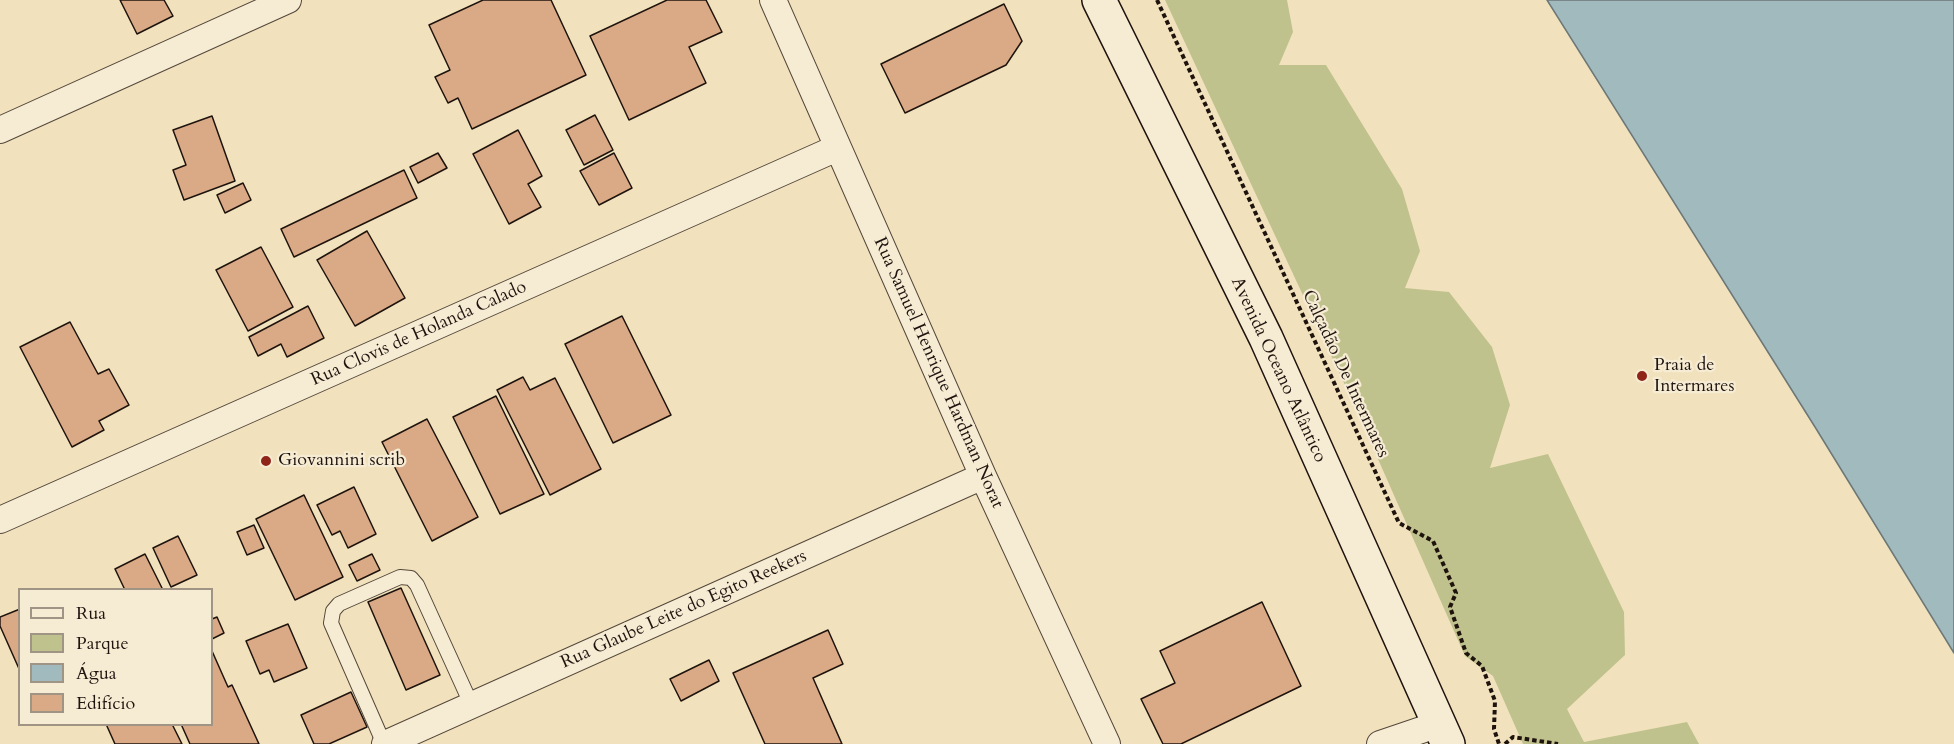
<!DOCTYPE html>
<html>
<head>
<meta charset="utf-8">
<style>
	body { margin:0 }
	#map { position:relative; width:1954px; height:744px; overflow:hidden; background:#f1e2bd; font-family:Cardo,serif }
	canvas { display:block }
	.legend { position:absolute; left:18px; top:588px; width:195px; height:138px; box-sizing:border-box; background:#f6ecd4; border:2px solid #a09585; margin:0; padding:8px 10px; list-style:none; font-size:18px; color:#1f130e }
	.legend li { display:flex; align-items:center; gap:12px; height:30px }
	.legend b { width:30px; border:2px solid #a09585 }
</style>
</head>
<body>
<div id="map">
<canvas width="1954" height="744"></canvas>
<ul class="legend">
<li><b style="height:8px;background:#f6ecd4"></b>Rua</li>
<li><b style="height:16px;background:#c0c28d"></b>Parque</li>
<li><b style="height:16px;background:#a1babd"></b>Água</li>
<li><b style="height:16px;background:#d9aa85"></b>Edifício</li>
</ul>
</div>
<script>
const c = document.querySelector('canvas').getContext('2d');
c.lineJoin = 'round';
function paint(path, color) { c.fillStyle = color; c.fill(path, 'evenodd'); }
const shape = rows => new Path2D(rows.map(r => 'M' + r).join(''));
function stroke(path, color, width, dash) { c.strokeStyle = color; c.lineWidth = width; c.lineCap = dash ? 'butt' : 'round'; c.setLineDash(dash || []); c.stroke(path); }
function drawText(font, color, halo, rows, align = 'center') {
  c.font = font + ' Cardo,serif'; c.lineWidth = 4.5; c.setLineDash([]); c.textBaseline = 'middle'; c.strokeStyle = halo; c.fillStyle = color; for (const [text, x, y, turn = 0] of rows) {
    c.save(); c.translate(x, y); c.rotate((+turn || 0) * Math.PI / 180); c.textAlign = isNaN(turn) ? turn : align; if (halo) c.strokeText(text, 0, 0); c.fillText(text, 0, 0); c.restore();
  }
}
paint(shape([
	[1165,0,1287,0,1293,32,1279,65,1326,65,1402,189,1420,251,1405,288,1449,292,1492,347,1510,405,1490,468,1548,454,1624,612,1625,655,1567,709,1584,742,1687,722,1699,744,1523,744,1493,676,1465,656,1351,398]
]), '#c0c28d');
const water = shape([
	[1547,0,1954,0,1954,653,1815,427,1547,0]
]);
paint(water, '#a1babd');
stroke(water, '#6d7777', 1.5);
const building = shape([
	[120,0,164,0,173,16,137,34,120,0],
	[483,0,551,0,586,75,472,129,458,98,448,103,435,77,450,70,429,25,483,0],
	[667,0,706,0,722,32,689,47,706,83,629,120,590,36,667,0],
	[1004,4,1022,41,1006,65,905,113,881,64,1004,4],
	[595,115,613,150,584,165,566,130,595,115],
	[212,116,235,181,184,200,173,170,186,165,173,130,212,116],
	[518,130,542,176,528,184,541,207,509,224,473,154,518,130],
	[438,153,447,168,418,183,410,167,438,153],
	[614,153,632,188,599,205,580,171,614,153],
	[404,170,417,198,294,257,281,229,404,170],
	[243,183,251,200,225,213,217,195,243,183],
	[367,231,405,298,355,326,317,260,367,231],
	[261,247,293,307,248,331,216,270,261,247],
	[308,306,324,338,287,357,281,344,258,356,249,337,308,306],
	[622,316,671,415,613,443,565,344,622,316],
	[70,322,98,374,109,369,129,405,99,421,104,430,72,447,20,347,70,322],
	[523,377,530,390,555,378,601,469,550,495,497,390,523,377],
	[496,396,544,494,500,514,453,417,496,396],
	[427,419,478,517,432,541,382,442,427,419],
	[354,487,376,534,348,548,340,531,332,535,317,505,354,487],
	[304,495,343,577,295,600,256,519,304,495],
	[254,525,264,548,247,555,237,532,254,525],
	[178,536,197,575,171,587,153,548,178,536],
	[145,554,163,590,125,590,115,569,145,554],
	[372,554,380,570,357,581,349,565,372,554],
	[401,588,440,675,406,690,368,602,401,588],
	[1262,602,1301,686,1181,744,1163,744,1141,699,1175,683,1160,651,1262,602],
	[20,609,20,671,0,626,0,617,20,609],
	[217,617,224,633,212,639,212,619,217,617],
	[288,624,307,668,274,682,269,670,260,674,246,641,288,624],
	[828,630,843,664,813,678,842,744,765,744,733,673,828,630],
	[212,651,228,687,232,685,259,744,190,744,181,724,212,724,212,651],
	[709,660,719,681,681,701,670,679,709,660],
	[351,692,367,727,329,744,314,744,301,715,351,692],
	[106,724,172,724,182,744,115,744,106,724]
]);
paint(building, '#d9aa85');
stroke(building, '#1f130e', 1.5);
const lane = shape([
	[384,744,331,623,333,611,339,604,400,577,411,578,417,585,472,706]
]);
const street = shape([
	[773,0,983,476,1107,744],
	[0,130,288,0],
	[0,520,837,148],
	[385,744,983,476],
	[1380,744,1439,724]
]);
const secondary = shape([
	[1099,0,1266,338,1448,744]
]);
stroke(lane, '#54473a', 16);
stroke(street, '#54473a', 28);
stroke(secondary, '#1f130e', 36);
stroke(shape([
	[1157,0,1399,523,1433,541,1456,593,1450,607,1466,653,1482,666,1495,701,1494,729,1499,744],
	[1505,744,1513,737,1558,744]
]), '#1f130e', 4, [4.5, 3]);
stroke(lane, '#f6ecd4', 14);
stroke(street, '#f6ecd4', 26);
stroke(secondary, '#f6ecd4', 33);
for (const [x, y, r, color] of [
	[1642,376,6,"#8f2418"],
	[266,461,6,"#8f2418"]
]) { const dot = new Path2D(); dot.arc(x, y, r, 0, 2 * Math.PI); c.fillStyle = color; c.fill(dot); stroke(dot, '#f6ecd4', 2); }
drawText('18px', '#1f130e', '#f6ecd4', [
	["Rua Clovis de Holanda Calado",419,334,-24],
	["Avenida Oceano Atlântico",1278,370,65],
	["Rua Samuel Henrique Hardman Norat",938,373,66],
	["Calçadão De Intermares",1345,374,65],
	["Rua Glaube Leite do Egito Reekers",684,610,-24]
]);
drawText('18px', '#1f130e', '#f6ecd4', [
	["Praia de",1654,366],
	["Intermares",1654,387],
	["Giovannini scrib",278,461]
], 'left');
</script>
</body>
</html>
